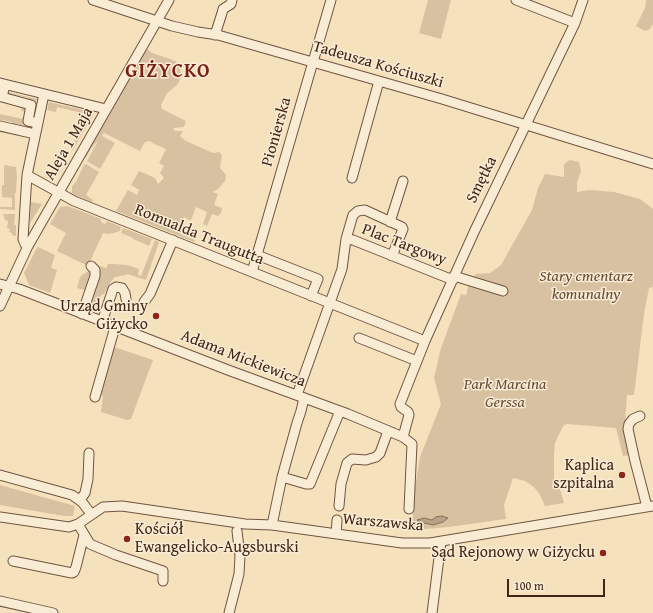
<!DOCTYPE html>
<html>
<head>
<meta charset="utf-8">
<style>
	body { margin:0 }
	#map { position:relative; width:653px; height:613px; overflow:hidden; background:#f6e1bd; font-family:"Gentium Book Plus",serif }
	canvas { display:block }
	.scale { position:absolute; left:507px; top:579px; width:98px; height:18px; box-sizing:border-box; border:2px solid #432517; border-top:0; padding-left:5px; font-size:12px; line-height:14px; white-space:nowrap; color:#432517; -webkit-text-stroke:3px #f9ecd4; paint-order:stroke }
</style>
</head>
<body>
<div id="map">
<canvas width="653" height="613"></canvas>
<div class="scale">100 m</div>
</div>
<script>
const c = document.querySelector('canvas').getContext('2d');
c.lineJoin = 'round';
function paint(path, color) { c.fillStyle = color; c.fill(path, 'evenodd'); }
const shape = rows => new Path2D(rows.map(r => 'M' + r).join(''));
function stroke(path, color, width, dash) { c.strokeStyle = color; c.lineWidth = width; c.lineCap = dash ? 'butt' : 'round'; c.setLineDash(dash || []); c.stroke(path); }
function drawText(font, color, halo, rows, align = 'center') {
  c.font = font + ' "Gentium Book Plus",serif'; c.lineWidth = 3; c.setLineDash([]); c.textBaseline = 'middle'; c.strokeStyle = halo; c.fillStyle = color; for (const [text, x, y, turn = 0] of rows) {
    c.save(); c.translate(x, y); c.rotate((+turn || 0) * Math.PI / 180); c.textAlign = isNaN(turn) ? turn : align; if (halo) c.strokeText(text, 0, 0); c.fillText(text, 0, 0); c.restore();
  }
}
paint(shape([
	[428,0,451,0,441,39,419,33],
	[646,0,653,0,653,24,650,29,645,31,636,26,645,8],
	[146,48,152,53,170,59,177,62,180,68,181,75,179,82,176,86,167,93,161,105,162,109,186,121,184,127,173,128,175,131,183,131,180,136,186,141,213,153,219,152,222,155,220,168,226,175,225,181,218,189,213,192,218,194,214,205,222,208,221,213,218,216,212,214,207,226,203,224,207,212,196,207,191,220,189,220,184,217,179,228,177,229,180,232,180,234,195,240,194,242,116,211,128,190,137,195,139,190,131,185,139,171,155,178,158,184,164,178,160,173,164,166,159,163,166,149,154,144,150,141,145,142,140,151,104,133,102,136,115,143,100,169,87,161,98,141,92,147,86,157,82,161,68,184,108,112,111,112,143,51],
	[6,92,37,99,30,129,12,124,12,122,1,120,0,121,0,114,23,119,26,117,26,112,21,111,22,105,28,101,29,98,11,94,8,96],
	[49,102,92,112,93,115,73,150,70,148,90,115,57,107,56,112,47,110],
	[570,160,579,162,581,171,577,183,577,192,589,190,614,192,640,199,653,209,653,287,649,288,644,314,634,395,627,395,625,423,631,455,623,456,616,428,567,424,563,426,555,443,554,454,554,483,560,489,564,503,545,506,540,495,534,487,525,481,513,478,504,505,506,519,449,527,412,530,414,494,420,457,441,404,434,378,436,370,440,351,461,294,466,295,469,283,476,274,490,273,501,265,532,210,538,188,545,174,564,177,564,164],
	[86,164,99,172,86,195,93,200,92,202,75,195,72,193,72,186,76,182,84,165],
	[4,165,16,167,17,176,16,192,14,195,15,195,15,210,0,209,0,207,12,207,12,198,2,197,2,185,4,185],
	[31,202,42,204,30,223],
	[68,206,101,219,101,222,105,224,107,221,121,227,120,231,111,234,110,230,110,234,108,234,103,233,88,266,57,251,66,233,50,224,60,207],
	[3,214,15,214,14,225,16,225,16,236,12,235,12,233,9,232,10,229,7,228,8,221,5,220],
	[123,228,152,239,149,246,133,239,133,238,121,233],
	[155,240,168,246,159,242,146,280,127,274,126,275,115,277,112,280,104,294,101,295,97,308,81,302,85,290,77,288,80,277,82,275,89,271,97,275,100,266,106,268,108,264,114,264,127,265,139,269,138,275,141,276],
	[38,246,37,248,38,247,55,255,51,268,57,270,50,293,29,285,24,273],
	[111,346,153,360,131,419,127,420,101,412,103,396,97,394],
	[0,485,75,506,73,516,64,516,0,505]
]), '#d8c1a1');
const water = shape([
	[436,517,442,516,448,518,443,522,433,525,424,523,417,520,424,518,432,520,436,517]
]);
paint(water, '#b9a185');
stroke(water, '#8a6f59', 1);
const minor = shape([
	[93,0,172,26,198,32,218,35,442,99,653,164],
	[516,0,575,23],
	[215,35,222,13,223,9,231,4,232,0],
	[0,83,106,109],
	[5,85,2,97,31,105,28,121,38,123],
	[0,126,35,134],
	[27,175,74,201,425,341],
	[352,178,379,81],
	[390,222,403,181],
	[346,239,353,215,358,211,365,210,402,227,403,229,392,256],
	[28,246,25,244,23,239,27,175,44,94],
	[257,255,318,279,311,296],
	[252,272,331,0],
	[454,276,503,291],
	[0,284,19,289,228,370,348,414,403,437,412,444,409,509],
	[144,302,150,294,173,240],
	[0,306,28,246,169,0],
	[82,314,95,276,95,270,91,266],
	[102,322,113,289,116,287,122,288,125,293,126,299],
	[359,338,417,361],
	[297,395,342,269,346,239,353,240,453,280],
	[95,397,115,327],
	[640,416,633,419,629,424,628,429,635,461,647,507],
	[403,437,409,415,408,412,401,407,400,404,425,341,475,230,575,23,583,0],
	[0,475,72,495,82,502,91,514],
	[282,477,306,484,310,484,340,411],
	[80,500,85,493,88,479,89,453],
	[339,506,341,484,347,463,352,459,366,460,376,457,380,453,388,431],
	[0,517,69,527,78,524,103,507,122,506,245,524,272,525,402,543,430,543,653,506],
	[78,524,90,544,116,555,163,571,163,581],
	[272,525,282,477,297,423,301,411,304,398],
	[336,534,337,520],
	[13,561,72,573,74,572,76,567,84,535],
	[0,601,53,613],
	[229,613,239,574,240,556,237,531],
	[432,613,441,542]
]);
stroke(minor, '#705440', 11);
stroke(minor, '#f9ecd4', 9);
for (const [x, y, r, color] of [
	[156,316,4,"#8f2418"],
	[622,475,4,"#8f2418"],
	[127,539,4,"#8f2418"],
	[603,553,4,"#8f2418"]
]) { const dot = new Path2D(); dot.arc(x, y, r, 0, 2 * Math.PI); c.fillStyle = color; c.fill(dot); stroke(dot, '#f9ecd4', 1.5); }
drawText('16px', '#432517', '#f9ecd4', [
	["Tadeusza Kościuszki",378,65,16],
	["Pionierska",277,132,-74],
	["Aleja 1 Maja",69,144,-60],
	["Smętka",482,180,-64],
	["Romualda Traugutta",199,235,22],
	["Plac Targowy",404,245,21],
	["Adama Mickiewicza",243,359,21],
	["Warszawska",383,523,5]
]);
drawText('italic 16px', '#684c3a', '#f9ecd4', [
	["Stary cmentarz",586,277],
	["komunalny",586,295],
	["Park Marcina",505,385],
	["Gerssa",505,403]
]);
drawText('16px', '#432517', '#f9ecd4', [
	["Urząd Gminy",148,307],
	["Giżycko",148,325],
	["Kaplica",614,466],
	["szpitalna",614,484],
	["Kościół",135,530,"left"],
	["Ewangelicko-Augsburski",135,548,"left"],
	["Sąd Rejonowy w Giżycku",595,553]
], 'right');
c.letterSpacing = '1px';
drawText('bold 20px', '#7a1f14', '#f9ecd4', [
	["GIŻYCKO",168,72]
]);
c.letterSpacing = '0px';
</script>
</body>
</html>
